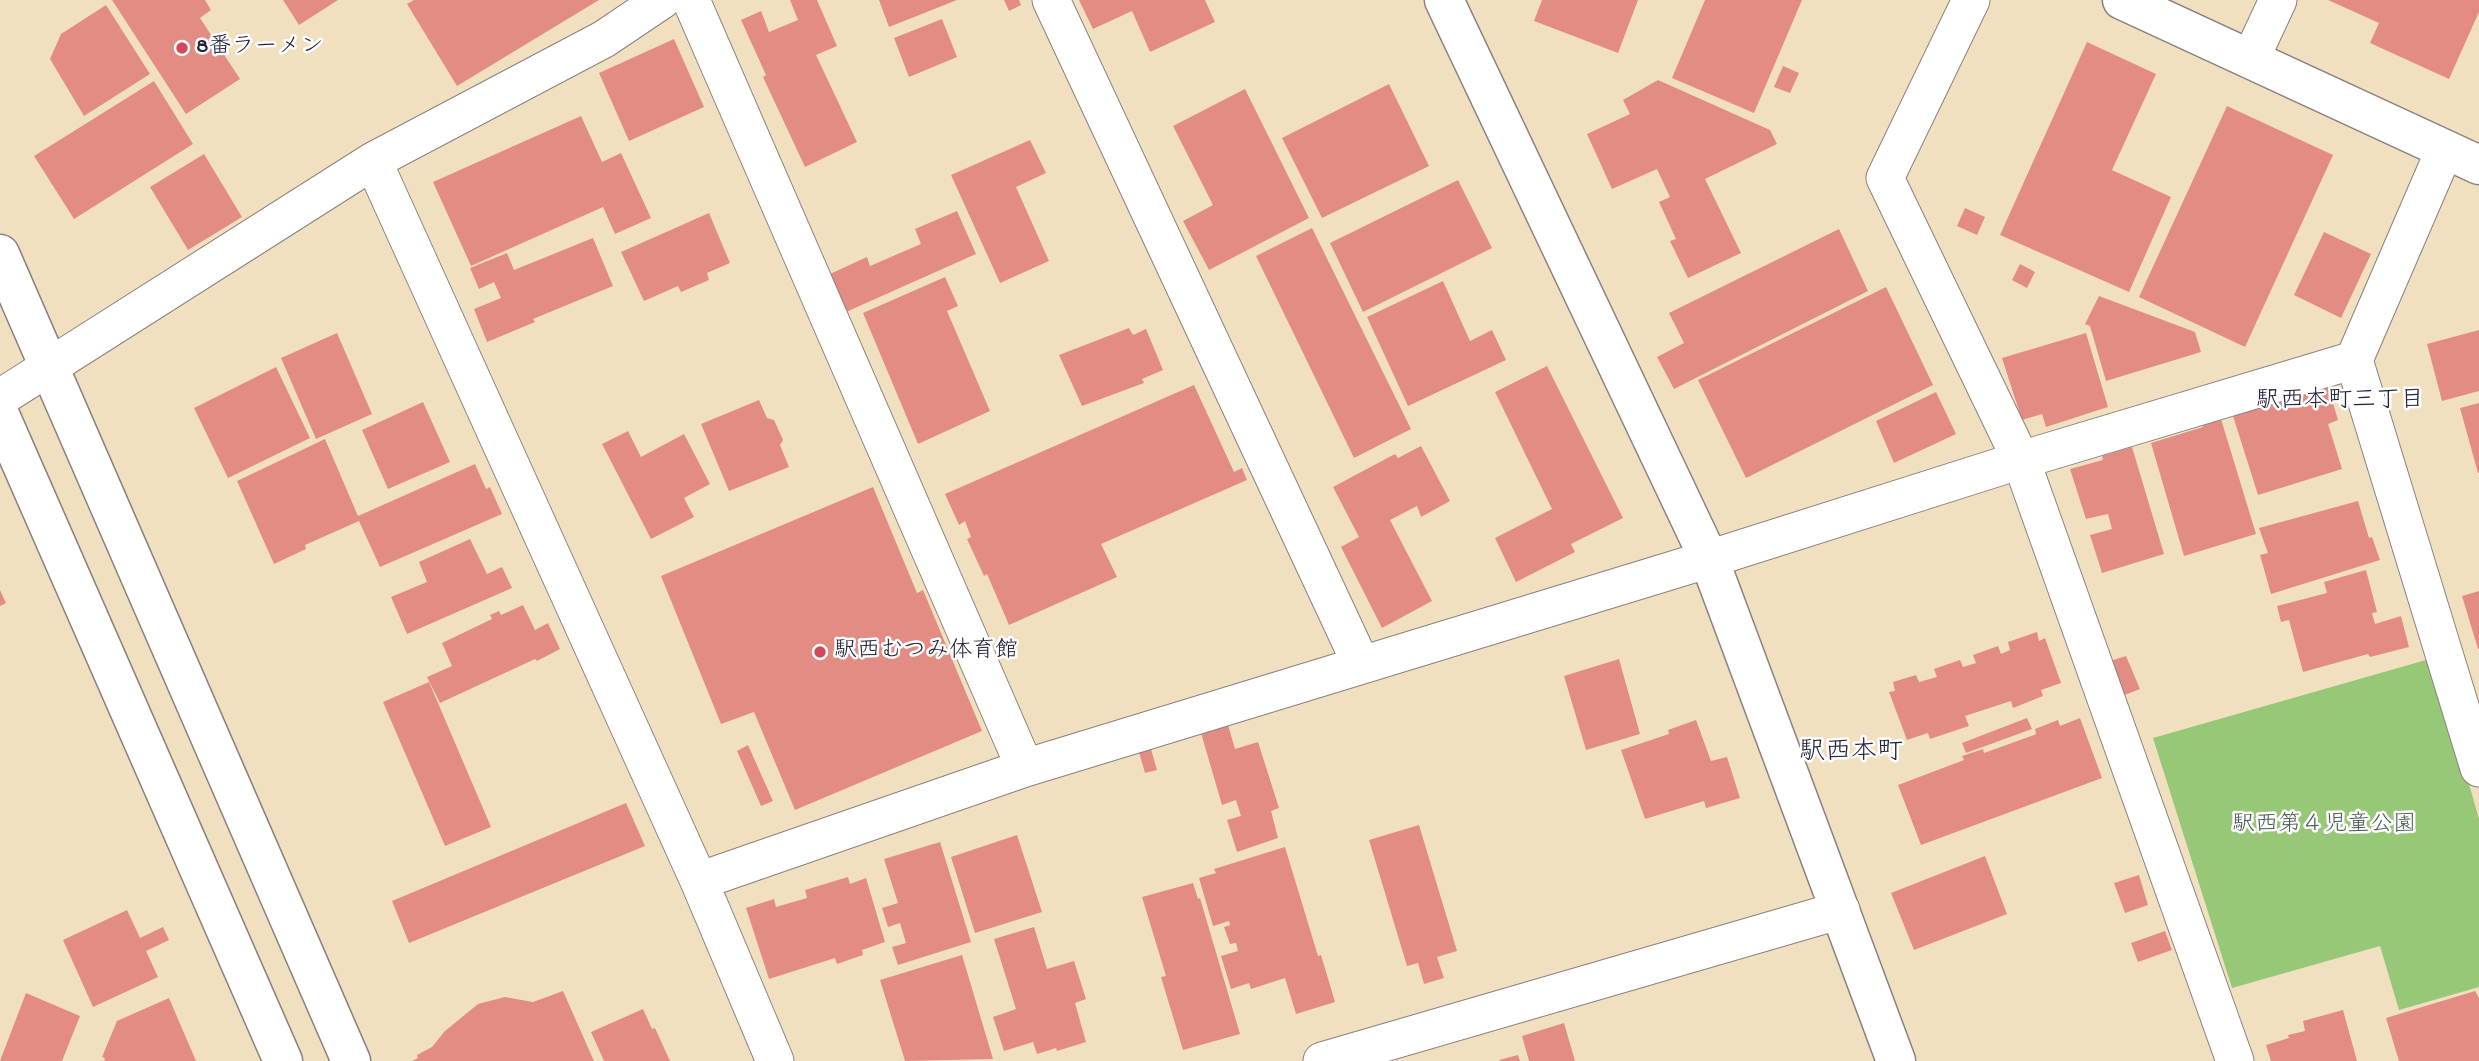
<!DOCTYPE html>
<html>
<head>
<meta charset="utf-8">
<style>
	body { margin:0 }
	canvas { display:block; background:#f1e0c0 }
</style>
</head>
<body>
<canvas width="2479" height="1061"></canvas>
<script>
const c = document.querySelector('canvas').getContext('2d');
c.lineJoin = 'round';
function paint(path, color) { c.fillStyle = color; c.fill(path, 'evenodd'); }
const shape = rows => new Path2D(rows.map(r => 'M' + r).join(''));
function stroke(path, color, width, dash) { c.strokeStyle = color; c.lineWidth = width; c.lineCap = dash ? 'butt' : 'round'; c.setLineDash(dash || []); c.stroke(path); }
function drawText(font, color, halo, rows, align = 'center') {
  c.font = font + ' "Gochi Hand","Klee One",sans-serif'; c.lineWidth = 5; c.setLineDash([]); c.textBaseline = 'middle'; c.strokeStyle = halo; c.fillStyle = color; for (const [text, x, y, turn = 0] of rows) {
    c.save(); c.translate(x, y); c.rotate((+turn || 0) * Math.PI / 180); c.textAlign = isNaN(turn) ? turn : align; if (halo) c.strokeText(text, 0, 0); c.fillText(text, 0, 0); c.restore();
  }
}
paint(shape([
	[2433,658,2479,819,2479,987,2399,1010,2380,946,2232,988,2153,738]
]), '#96c878');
paint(shape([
	[112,0,205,0,211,10,200,18,240,79,186,114],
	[283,0,338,0,299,25],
	[414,0,599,0,457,86,407,4],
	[790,0,817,0,837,46,816,55,857,142,805,167,763,77,766,75,741,20,761,11,769,32,798,20],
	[879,0,957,0,889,27],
	[1004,0,1019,0,1021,5,1009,11],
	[1079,0,1205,0,1215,22,1150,52,1132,11,1093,29],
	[1542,0,1638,0,1618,53,1534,21],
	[1705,0,1802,0,1754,113,1672,78],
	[2328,0,2479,0,2479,12,2449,79,2370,43,2379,23],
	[106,5,150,74,84,116,50,59,61,34],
	[942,19,957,57,909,77,894,38],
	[674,39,704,107,629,141,599,73],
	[2087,42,2156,74,2112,170,2171,197,2129,292,2000,235],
	[1783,66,1799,73,1790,93,1774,87],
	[1658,80,1770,130,1777,144,1705,179,1741,253,1688,278,1670,241,1676,239,1659,202,1670,197,1657,169,1612,189,1587,134,1630,114,1623,100],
	[154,81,193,144,74,219,34,156],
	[1389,84,1429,166,1322,218,1282,138],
	[1245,89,1309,218,1209,270,1183,221,1213,205,1173,126],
	[2227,106,2333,155,2245,347,2139,297],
	[581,116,602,162,621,153,651,218,615,234,603,207,471,266,433,182],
	[1030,140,1046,173,1016,187,1049,261,1000,283,951,175],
	[204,154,242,217,188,250,150,187],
	[1458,180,1492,248,1363,312,1330,243],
	[1965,208,1985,217,1977,235,1957,226],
	[957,211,976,254,846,312,830,274,867,257,870,266,921,244,915,229],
	[709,213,730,263,707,273,709,280,681,292,678,286,644,301,621,252],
	[1312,228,1411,429,1354,458,1256,256],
	[1839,229,1868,291,1674,389,1657,357,1684,343,1669,313],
	[2324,232,2371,254,2341,318,2294,295],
	[593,238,613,286,533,319,535,322,487,342,474,309,501,298,494,282,479,289,470,268,507,253,514,270],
	[2020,264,2035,272,2027,288,2012,280],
	[945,277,958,306,947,311,990,411,918,444,863,313],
	[1443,281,1470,341,1492,330,1506,360,1408,406,1367,317],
	[1886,287,1933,385,1746,478,1698,380],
	[2099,296,2195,332,2201,352,2106,381,2090,326,2085,324],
	[1129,328,1133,335,1146,329,1163,370,1142,379,1144,383,1082,406,1059,355],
	[2479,330,2479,391,2442,401,2427,344],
	[337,333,372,414,316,439,281,358],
	[2086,333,2108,407,2046,427,2042,414,2022,420,2002,358],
	[1547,366,1623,518,1571,544,1575,552,1516,582,1495,538,1552,509,1495,392],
	[276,367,310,438,228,478,194,408],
	[1194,385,1234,472,1242,468,1247,480,1101,544,1117,577,1009,625,987,574,984,576,967,539,971,537,965,521,959,525,945,494],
	[2328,386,2338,420,2328,424,2342,469,2258,495,2233,416],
	[1936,392,1956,434,1894,463,1876,421],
	[759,400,767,418,774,420,783,440,780,445,789,467,729,491,701,424],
	[423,402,450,462,388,489,362,430],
	[2479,403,2479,473,2478,473,2460,408],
	[2221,419,2256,534,2184,556,2151,443,2203,427,2202,425],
	[628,431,641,457,684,434,710,484,684,498,694,517,651,539,602,444],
	[325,439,358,516,475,464,486,489,490,487,502,514,380,567,359,521,305,545,306,549,274,564,237,481],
	[1421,446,1450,501,1421,517,1417,506,1390,520,1432,601,1382,628,1341,547,1359,537,1333,487,1395,454,1398,458],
	[2132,447,2164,554,2102,573,2090,535,2112,529,2108,514,2086,519,2070,469,2103,460,2102,456],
	[873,487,917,593,923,590,982,731,795,810,754,712,721,724,661,576],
	[2358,501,2369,538,2372,537,2380,560,2271,594,2260,555,2268,553,2259,528],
	[470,539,487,574,502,567,512,588,407,634,391,597,427,582,419,562],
	[2366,570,2377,612,2372,613,2375,624,2401,616,2409,647,2370,657,2368,654,2303,672,2289,620,2281,622,2277,606,2327,593,2324,582],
	[0,590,6,603,0,606],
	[2479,591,2479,649,2478,649,2462,596],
	[523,605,535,630,548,623,560,649,537,661,535,659,440,703,427,677,452,666,442,643,492,619,490,615,499,611,501,615],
	[2037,632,2039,641,2045,638,2061,683,2041,690,2043,696,2013,708,2011,701,1965,716,1969,726,1930,739,1928,733,1907,740,1889,692,1895,691,1893,682,1916,675,1919,682,1937,677,1934,669,1960,660,1963,667,1976,663,1973,655,1998,646,2001,654,2010,650,2008,642],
	[2126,656,2140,689,2122,696,2110,661],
	[1619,659,1640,734,1586,750,1564,676],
	[429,682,491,827,445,846,383,702],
	[2027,718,2032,729,1966,753,1962,743],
	[2080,718,2102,778,1921,845,1898,785,1964,760,1962,756,1983,749,1984,753,2034,735,2036,734,2035,729,2058,720,2060,726],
	[1696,720,1711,761,1727,757,1740,798,1706,808,1704,801,1645,819,1621,750,1669,734,1668,730],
	[1228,725,1235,749,1258,742,1279,808,1271,811,1278,838,1237,852,1227,820,1241,816,1236,800,1222,805,1201,733],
	[748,745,773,801,761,806,737,751],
	[1151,749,1157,770,1145,773,1139,752],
	[626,803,645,846,409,943,392,901],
	[1419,825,1457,951,1437,957,1444,978,1424,984,1418,963,1407,966,1369,840],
	[1017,835,1042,912,975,933,951,857],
	[940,842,971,942,898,965,892,947,906,943,900,923,888,927,882,908,898,903,884,859],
	[1285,847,1318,956,1321,955,1335,1002,1296,1014,1285,978,1251,989,1249,983,1231,989,1221,956,1238,951,1236,943,1230,944,1224,927,1230,925,1229,921,1213,926,1199,878,1216,873,1214,869],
	[1985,856,2007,914,1914,950,1891,893],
	[2139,875,2148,905,2125,913,2114,883],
	[848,877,850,884,866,878,885,942,862,950,863,955,837,964,835,958,769,979,746,908,774,899,776,907,807,898,805,890],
	[1193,883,1198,899,1200,898,1240,1034,1183,1050,1161,977,1166,976,1142,897],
	[127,910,140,938,163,927,169,940,146,951,158,977,93,1007,63,940],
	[1034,927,1047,969,1074,961,1086,999,1075,1003,1086,1042,1057,1051,1056,1048,1037,1054,1033,1042,1004,1051,993,1017,1016,1009,994,939],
	[2165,931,2172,950,2138,962,2131,943],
	[962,955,993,1059,905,1061,880,980],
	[563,991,594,1061,412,1061,418,1058,417,1055,432,1047,445,1031,478,1004,505,997,533,1002],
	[2475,991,2479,998,2479,1061,2399,1061,2386,1018],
	[26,993,80,1016,62,1061,0,1061],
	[169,998,196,1061,104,1061,105,1058,102,1057,117,1021],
	[643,1009,652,1029,655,1028,670,1061,604,1061,591,1032],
	[2343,1010,2357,1061,2271,1061,2266,1045,2289,1038,2288,1035,2305,1031,2303,1021],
	[1564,1023,1575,1061,1529,1061,1522,1036],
	[1518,1055,1520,1061,1500,1061,1499,1060]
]), '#e38c84');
const minor = shape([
	[691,0,1025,768],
	[1051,0,1361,664],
	[1971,0,1885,178,2021,460,2235,1061],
	[2251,58,2278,0],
	[2445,149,2354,360,2479,768],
	[373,161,699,881,775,1061],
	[0,398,373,161,604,39,662,0],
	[699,881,1025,768,1709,559,2021,460,2354,360],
	[1322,1061,1841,910]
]);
const tertiary = shape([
	[1444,0,1709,559,1896,1061],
	[2122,0,2479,165],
	[0,254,351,1061],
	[0,415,283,1061]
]);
stroke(minor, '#8a817e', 39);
stroke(tertiary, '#8a817e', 41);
stroke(minor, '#fff', 37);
stroke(tertiary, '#fff', 38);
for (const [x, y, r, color] of [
	[182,48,7,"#d1495b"],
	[820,652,7,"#d1495b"]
]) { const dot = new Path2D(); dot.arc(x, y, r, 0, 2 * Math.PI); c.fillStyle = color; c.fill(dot); stroke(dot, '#fff', 2.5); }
drawText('23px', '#22223b', '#fff', [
	["8番ラーメン",196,48],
	["駅西むつみ体育館",834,652]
], 'left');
drawText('23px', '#4b5c50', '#fff', [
	["駅西第４児童公園",2324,826]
]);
drawText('24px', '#22223b', '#fff', [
	["駅西本町三丁目",2340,402]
]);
drawText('26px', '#22223b', '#fff', [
	["駅西本町",1851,754]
]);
</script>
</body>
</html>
